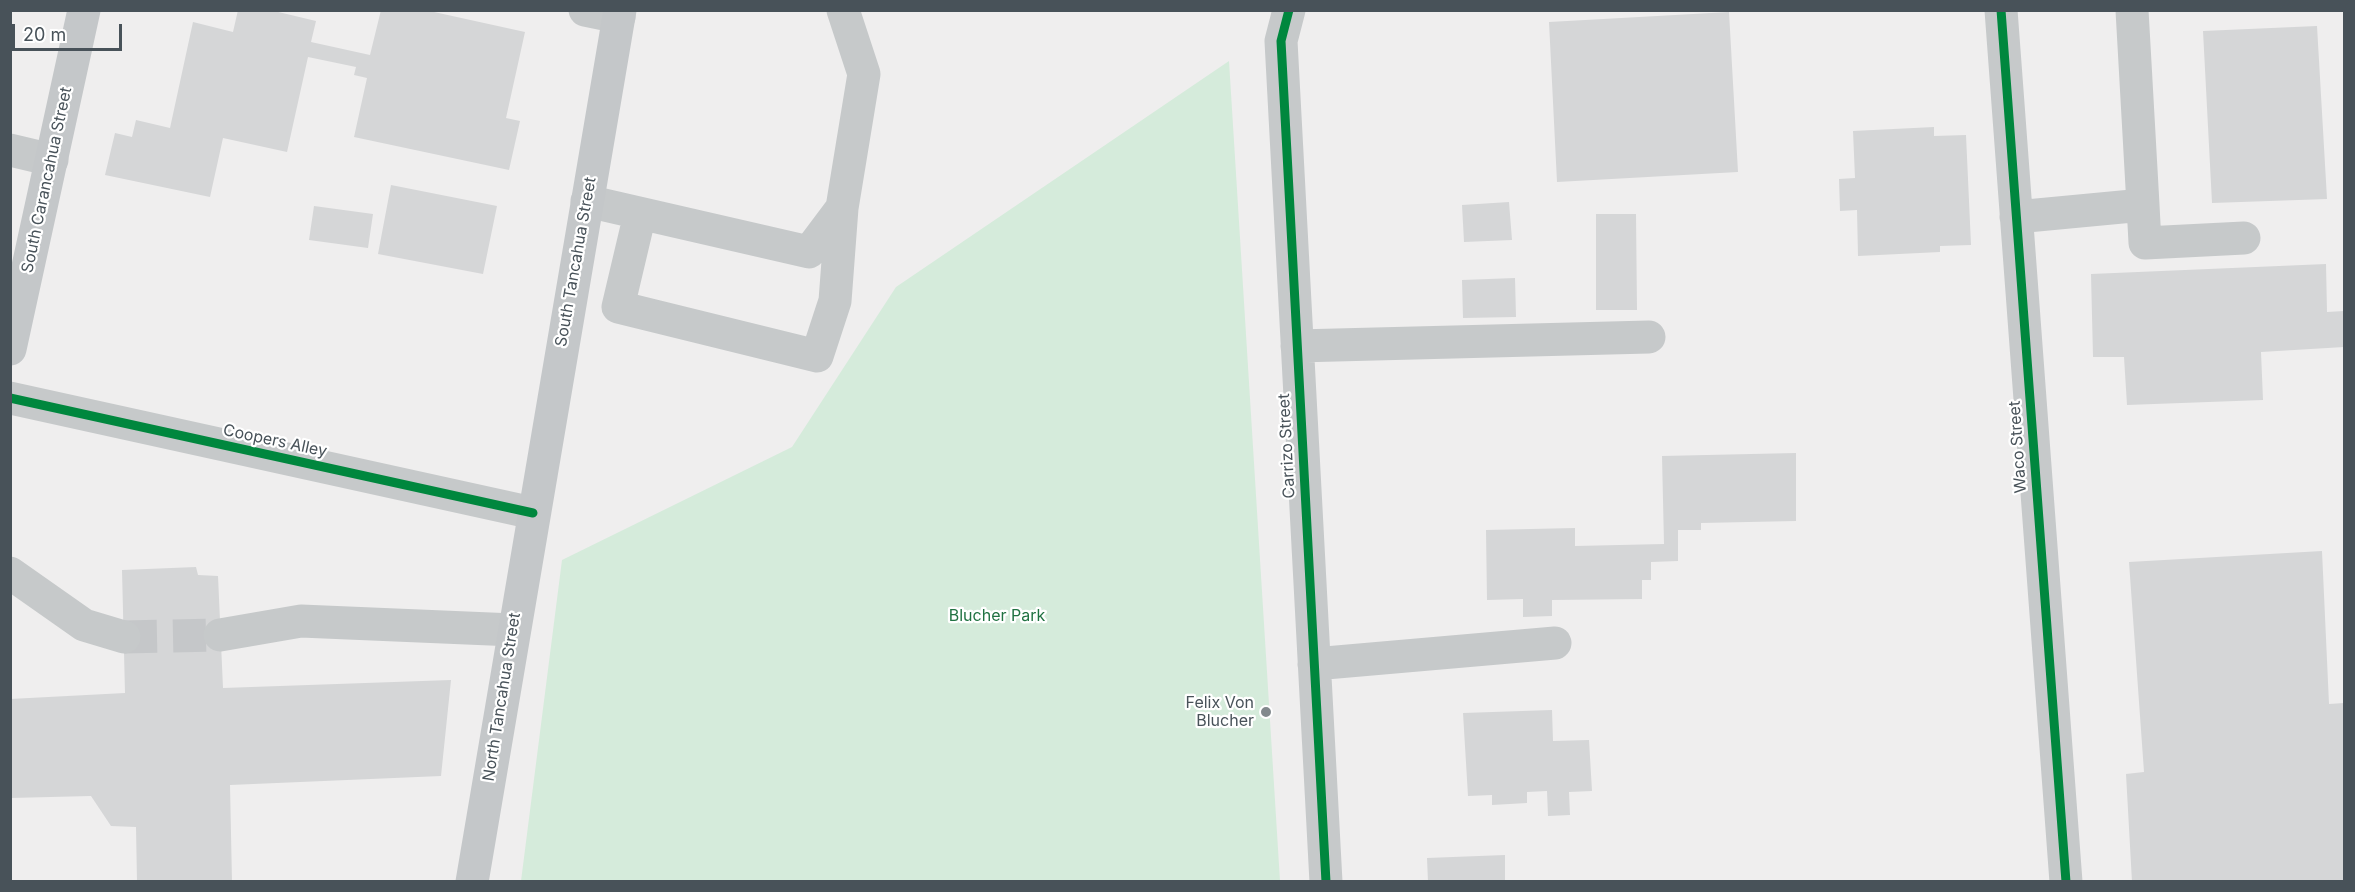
<!DOCTYPE html>
<html>
<head>
<meta charset="utf-8">
<style>
	body { margin:0 }
	#map { position:relative; width:2355px; height:892px; overflow:hidden; background:#efeeee; font-family:Inter,sans-serif }
	canvas { display:block }
	.frame { position:absolute; inset:0; border:12px solid #485259; pointer-events:none }
	.scale { position:absolute; left:12px; top:24px; width:110px; height:27px; box-sizing:border-box; border:3px solid #485259; border-top:0; padding-left:8px; font-size:18px; line-height:21px; white-space:nowrap; color:#485259; -webkit-text-stroke:4px #fff; paint-order:stroke }
</style>
</head>
<body>
<div id="map">
<canvas width="2355" height="892"></canvas>
<div class="frame"></div>
<div class="scale">20 m</div>
</div>
<script>
const c = document.querySelector('canvas').getContext('2d');
c.lineJoin = 'round';
function paint(path, color) { c.fillStyle = color; c.fill(path, 'evenodd'); }
const shape = rows => new Path2D(rows.map(r => 'M' + r).join(''));
function stroke(path, color, width, dash) { c.strokeStyle = color; c.lineWidth = width; c.lineCap = dash ? 'butt' : 'round'; c.setLineDash(dash || []); c.stroke(path); }
function drawText(font, color, halo, rows, align = 'center') {
  c.font = font + ' Inter,sans-serif'; c.lineWidth = 4.5; c.setLineDash([]); c.textBaseline = 'middle'; c.strokeStyle = halo; c.fillStyle = color; for (const [text, x, y, turn = 0] of rows) {
    c.save(); c.translate(x, y); c.rotate((+turn || 0) * Math.PI / 180); c.textAlign = isNaN(turn) ? turn : align; if (halo) c.strokeText(text, 0, 0); c.fillText(text, 0, 0); c.restore();
  }
}
paint(shape([
	[1229,61,1280,881,521,881,562,560,792,447,896,287]
]), '#d5ebdb');
paint(shape([
	[238,10,270,10,316,21,311,42,370,55,381,10,425,10,525,32,506,118,520,121,509,170,354,137,367,78,354,75,356,67,308,57,287,152,223,138,210,197,105,175,115,133,132,137,136,120,170,128,193,22,233,32],
	[1729,12,1738,172,1557,182,1549,22],
	[2317,26,2327,199,2212,203,2203,31],
	[1934,127,1934,136,1966,135,1971,245,1940,246,1940,252,1858,256,1857,210,1840,211,1839,179,1855,178,1853,131],
	[391,185,497,206,483,274,378,254],
	[1509,202,1512,240,1464,242,1462,205],
	[314,206,373,214,368,248,309,240],
	[1596,214,1636,214,1637,310,1596,310],
	[2326,264,2327,312,2344,311,2344,347,2261,352,2263,400,2127,405,2124,357,2093,357,2091,274],
	[1515,278,1516,317,1463,318,1462,280],
	[1796,453,1796,521,1701,523,1701,530,1678,530,1678,561,1651,562,1651,580,1642,580,1642,599,1552,600,1552,616,1523,617,1523,599,1487,600,1486,530,1575,528,1575,546,1664,544,1662,456],
	[2322,551,2329,704,2344,703,2344,882,2132,882,2126,774,2144,772,2129,562],
	[196,567,198,575,218,576,223,688,451,680,441,776,230,785,232,882,137,882,136,827,111,826,91,796,10,798,10,699,125,693,122,570],
	[1552,710,1553,741,1589,740,1592,791,1569,792,1570,815,1548,816,1547,791,1527,792,1527,803,1492,805,1492,795,1468,796,1463,713],
	[1505,855,1505,882,1428,882,1427,858]
]), '#d5d6d7');
stroke(shape([
	[124,637,220,635]
]), '#c5c7c9', 33, [33, 16]);
stroke(shape([
	[585,10,619,17],
	[1289,10,1281,41,1326,882],
	[2001,10,2066,882],
	[10,150,52,160],
	[587,201,809,252,842,208,864,74,843,10],
	[2143,205,2145,243,2244,238],
	[640,214,618,307,817,356,835,301,842,208],
	[2016,217,2143,205,2132,10],
	[1297,346,1649,337],
	[10,398,533,513],
	[10,573,84,625,124,637],
	[220,635,301,621,514,630],
	[1314,664,1555,643]
]), '#c6c9ca', 33);
stroke(shape([
	[10,349,84,10],
	[472,882,620,10]
]), '#c4c7c9', 33);
stroke(shape([
	[1289,10,1281,41,1326,882],
	[2001,10,2066,882],
	[10,398,533,513]
]), '#00873e', 9);
for (const [x, y, r, color] of [
	[1266,712,6,"#82898d"]
]) { const dot = new Path2D(); dot.arc(x, y, r, 0, 2 * Math.PI); c.fillStyle = color; c.fill(dot); stroke(dot, '#fff', 2); }
drawText('16px', '#485259', '#fff', [
	["South Carancahua Street",47,180,-78],
	["South Tancahua Street",576,262,-80],
	["Coopers Alley",275,441,12],
	["Carrizo Street",1287,446,-93],
	["Waco Street",2018,447,-94],
	["North Tancahua Street",502,697,-81]
]);
drawText('16px', '#207242', '#fff', [
	["Blucher Park",997,616]
]);
drawText('16px', '#485259', '#fff', [
	["Felix Von",1254,703],
	["Blucher",1254,721]
], 'right');
</script>
</body>
</html>
